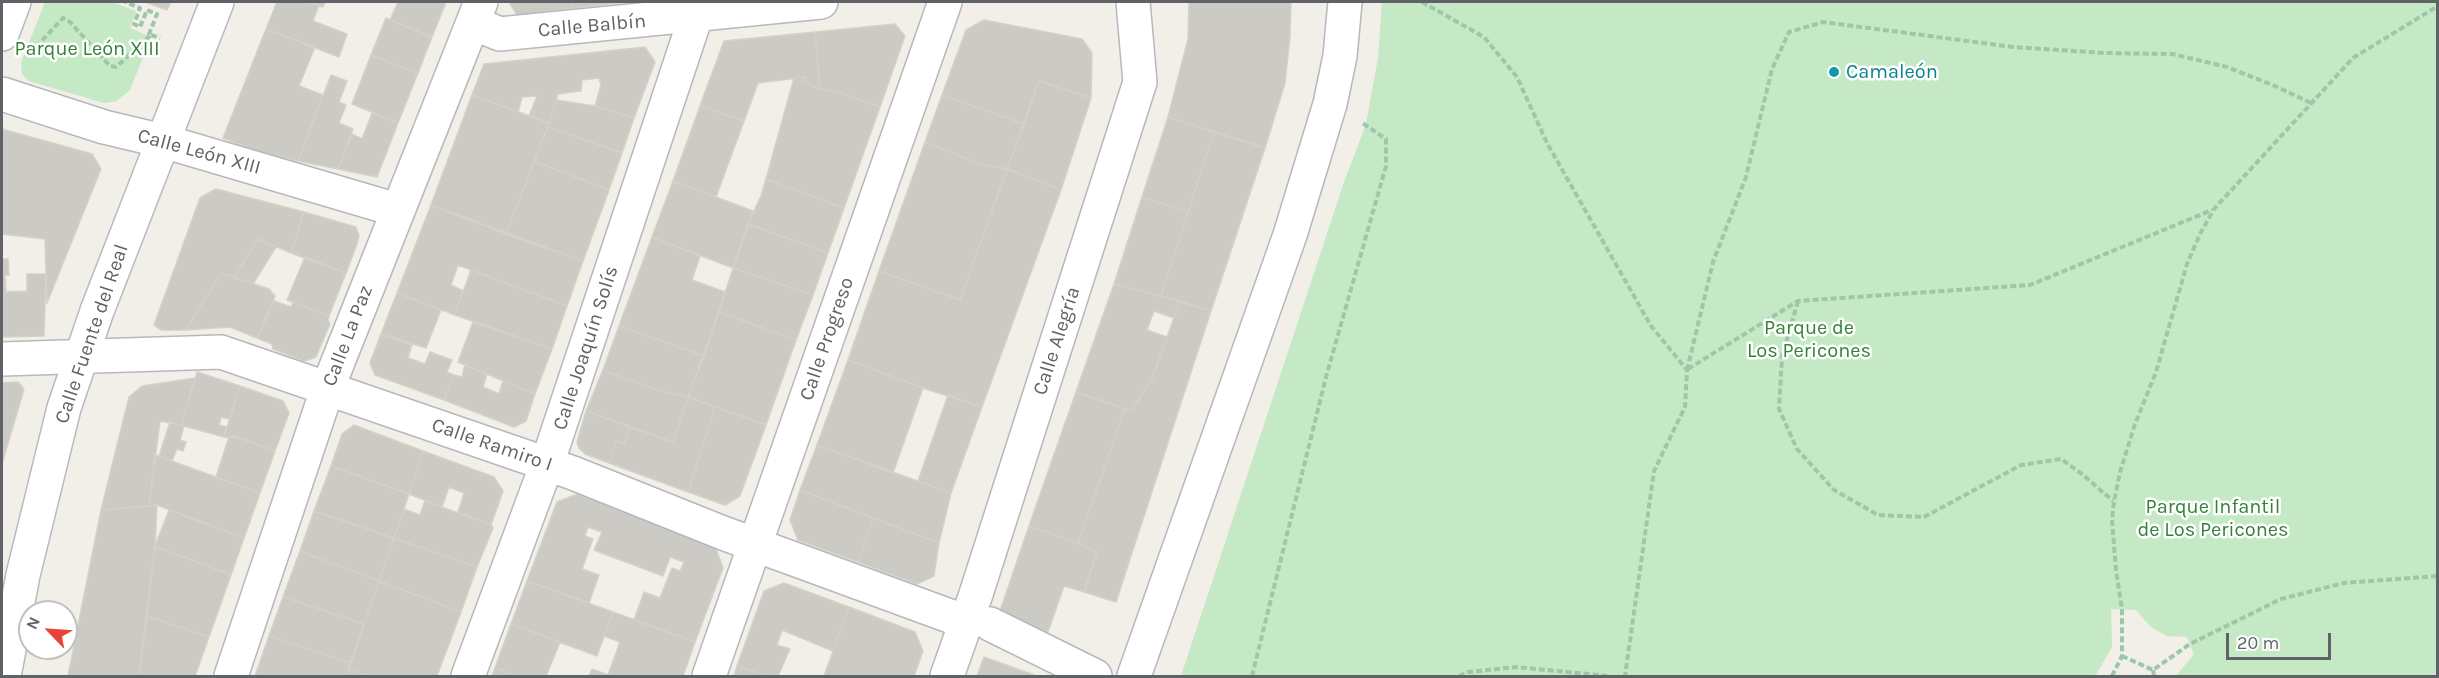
<!DOCTYPE html>
<html>
<head>
<meta charset="utf-8">
<style>
	body { margin:0 }
	#map { position:relative; width:2439px; height:678px; overflow:hidden; background:#f1efe8; font-family:Karla,sans-serif }
	canvas { display:block }
	.frame { position:absolute; inset:0; border:3px solid #5f6368; pointer-events:none }
	.north { position:absolute; left:18px; top:600px; width:60px; height:60px; box-sizing:border-box; background:#fff; border:2px solid #bfc1c3; border-radius:50%; rotate:295deg; font-size:16px; font-weight:700; line-height:24px; text-align:center; color:#5f6368 }
	.north::after { content:''; display:block; margin:auto; width:21px; height:27px; background:#ea4335; clip-path:polygon(50% 0,100% 100%,50% 72%,0 100%) }
	.scale { position:absolute; left:2226px; top:633px; width:105px; height:27px; box-sizing:border-box; border:3px solid #5f6368; border-top:0; padding-left:8px; font-size:18px; line-height:21px; white-space:nowrap; color:#5f6368; -webkit-text-stroke:4px #fff; paint-order:stroke }
</style>
</head>
<body>
<div id="map">
<canvas width="2439" height="678"></canvas>
<div class="frame"></div>
<div class="north">N</div>
<div class="scale">20 m</div>
</div>
<script>
const c = document.querySelector('canvas').getContext('2d');
c.lineJoin = 'round';
function paint(path, color) { c.fillStyle = color; c.fill(path, 'evenodd'); }
const shape = rows => new Path2D(rows.map(r => 'M' + r).join(''));
function stroke(path, color, width, dash) { c.strokeStyle = color; c.lineWidth = width; c.lineCap = dash ? 'butt' : 'round'; c.setLineDash(dash || []); c.stroke(path); }
function drawText(font, color, halo, rows, align = 'center') {
  c.font = font + ' Karla,sans-serif'; c.lineWidth = 5; c.setLineDash([]); c.textBaseline = 'middle'; c.strokeStyle = halo; c.fillStyle = color; for (const [text, x, y, turn = 0] of rows) {
    c.save(); c.translate(x, y); c.rotate((+turn || 0) * Math.PI / 180); c.textAlign = isNaN(turn) ? turn : align; if (halo) c.strokeText(text, 0, 0); c.fillText(text, 0, 0); c.restore();
  }
}
paint(shape([
	[45,2,112,2,136,11,130,28,151,37,130,90,117,101,104,103,29,81,22,74,21,63],
	[1382,2,2437,2,2437,676,2176,676,2194,654,2187,637,2167,636,2151,627,2136,610,2111,609,2112,647,2095,676,1181,676,1344,182,1366,124,1378,58]
]), '#c5e8c5');
const building = shape([
	[145,2,171,2,167,10,145,2],
	[277,2,308,2,319,5,313,21,347,34,339,57,266,29,277,2],
	[308,2,325,2,323,7,308,2],
	[398,2,446,2,432,37,390,20,398,2],
	[509,2,573,2,573,8,517,15,509,2],
	[573,2,626,2,573,8,573,2],
	[1189,2,1291,2,1290,36,1285,83,1265,148,1168,117,1188,39,1189,2],
	[386,18,432,37,418,73,371,55,386,18],
	[984,20,1082,39,1092,53,1091,98,1039,81,1024,124,942,95,966,30,984,20],
	[895,24,905,36,880,107,841,93,820,89,815,32,895,24],
	[266,29,315,47,299,86,323,95,298,161,259,152,223,138,266,29],
	[815,32,820,89,803,81,805,77,758,83,744,121,700,106,724,41,815,32],
	[645,47,655,62,634,118,595,106,601,85,599,78,582,80,581,91,558,94,549,123,529,116,537,96,522,97,518,112,472,95,484,64,645,47],
	[371,55,418,73,398,123,352,104,371,55],
	[331,75,347,81,339,102,346,105,339,123,353,129,338,169,298,161,331,75],
	[805,77,803,81,820,89,841,93,880,107,844,208,766,179,794,78,805,77],
	[1039,81,1091,98,1061,190,1007,169,1039,81],
	[472,95,549,123,506,234,431,205,472,95],
	[942,95,1024,124,1007,169,981,164,925,142,942,95],
	[556,100,595,106,634,118,622,153,548,127,556,100],
	[700,106,744,121,716,197,673,181,700,106],
	[372,113,398,123,377,177,338,169,352,134,362,139,372,113],
	[1168,117,1214,132,1188,212,1142,197,1168,117],
	[548,127,622,153,609,190,534,161,548,127],
	[2,129,92,154,101,169,47,303,45,239,2,234,2,129],
	[1214,132,1265,148,1211,311,1161,296,1214,132],
	[925,142,981,164,1007,169,960,300,879,271,925,142],
	[534,161,609,190,583,261,506,234,534,161],
	[1007,169,1061,190,982,407,923,388,848,360,879,271,960,300,1007,169],
	[766,179,844,208,828,253,748,224,761,196,766,179],
	[673,181,753,211,733,268,652,237,673,181],
	[216,189,304,212,291,253,258,239,234,277,221,273,186,330,161,330,154,325,200,198,216,189],
	[1142,197,1188,212,1161,296,1114,284,1142,197],
	[431,205,583,261,567,306,458,265,451,285,463,291,455,315,397,293,431,205],
	[304,212,356,227,359,236,357,244,346,273,291,253,304,212],
	[748,224,828,253,813,295,733,268,748,224],
	[652,237,700,256,692,280,725,292,704,356,619,326,652,237],
	[258,239,276,247,253,284,234,277,258,239],
	[305,257,346,273,329,316,287,300,305,257],
	[2,259,8,259,9,275,5,275,6,292,27,291,27,274,46,274,44,336,2,337,2,259],
	[733,268,813,295,796,340,719,312,733,268],
	[471,270,567,306,552,349,455,315,471,270],
	[221,273,269,289,275,296,257,338,230,327,186,330,221,273],
	[1114,284,1180,301,1174,318,1154,311,1147,330,1167,337,1152,379,1131,411,1076,392,1114,284],
	[397,293,441,310,426,348,381,334,397,293],
	[274,301,291,307,293,302,329,316,328,320,330,324,316,357,304,361,273,349,272,344,257,338,274,301],
	[1180,301,1211,311,1116,602,1084,592,1097,552,1078,543,1125,409,1131,411,1152,379,1180,301],
	[719,312,796,340,766,425,688,397,719,312],
	[473,322,552,349,535,394,458,362,473,322],
	[619,326,704,356,688,397,657,390,603,370,619,326],
	[381,334,412,345,408,358,425,364,430,352,452,360,447,372,454,375,444,400,375,375,370,363,381,334],
	[848,360,923,388,893,473,817,445,848,360],
	[465,365,487,374,483,387,499,394,503,381,535,394,526,421,514,427,444,400,454,375,462,377,465,365],
	[603,370,657,390,688,397,673,442,586,411,603,370],
	[197,372,240,386,229,419,221,417,219,425,226,427,224,437,181,425,197,372],
	[195,378,181,425,160,421,149,506,101,510,129,397,142,386,195,378],
	[18,382,24,389,2,464,2,383,18,382],
	[240,386,283,401,289,413,275,451,240,438,224,437,240,386],
	[1076,392,1125,409,1078,543,1029,526,1076,392],
	[948,395,982,407,951,493,918,481,948,395],
	[688,397,715,407,688,492,609,463,616,441,624,444,630,427,673,442,688,397],
	[715,407,766,425,740,496,725,505,688,492,715,407],
	[586,411,630,427,624,444,616,441,609,463,585,454,579,448,577,442,586,411],
	[170,422,184,426,180,440,186,442,183,451,177,449,172,461,159,456,170,422],
	[354,425,423,451,409,494,331,466,342,434,354,425],
	[234,436,275,451,260,493,216,477,229,437,234,436],
	[817,445,951,493,939,543,800,490,817,445],
	[423,451,494,477,503,491,491,525,458,512,464,493,449,487,442,507,409,494,423,451],
	[155,455,260,493,244,538,157,505,149,506,155,455],
	[331,466,409,494,394,538,314,511,331,466],
	[800,490,873,518,858,562,798,540,790,520,800,490],
	[578,494,715,546,723,568,695,642,634,620,644,592,660,598,672,568,680,571,684,562,670,557,663,576,594,550,602,532,588,527,585,536,593,539,582,569,599,575,589,603,527,581,557,502,578,494],
	[425,501,491,525,493,528,477,567,394,538,404,509,420,515,425,501],
	[157,505,155,546,139,676,68,676,101,510,157,505],
	[169,510,244,538,231,575,155,546,169,510],
	[314,511,394,538,379,581,300,551,314,511],
	[873,518,939,543,934,576,917,584,858,562,873,518],
	[1029,526,1078,543,1097,552,1084,592,1064,586,1048,632,999,614,1029,526],
	[394,538,477,567,461,612,379,581,394,538],
	[155,546,231,575,209,637,147,616,155,546],
	[300,551,379,581,364,624,283,597,300,551],
	[379,581,461,612,437,676,371,676,348,670,379,581],
	[527,581,613,612,597,656,511,624,527,581],
	[784,583,849,607,833,651,782,630,777,645,790,649,778,676,767,676,737,666,764,591,784,583],
	[283,597,364,624,351,663,269,636,283,597],
	[849,607,915,632,923,651,914,676,824,676,849,607],
	[613,612,695,642,683,676,589,676,592,669,608,675,620,642,604,636,613,612],
	[147,616,209,637,195,676,139,676,147,616],
	[511,624,560,642,546,676,518,676,495,668,511,624],
	[269,636,351,663,346,676,255,676,269,636],
	[984,657,1034,675,1033,676,977,676,984,657],
	[737,666,767,676,734,676,737,666],
	[495,668,518,676,492,676,495,668],
	[348,670,371,676,346,676,348,670]
]);
paint(building, '#cccac5');
stroke(building, '#d6d1c6', 1.5);
const street = shape([
	[473,23,500,34,821,2],
	[2,34,14,2],
	[2,94,104,127,163,141,397,210],
	[2,359,221,352,573,473,723,533,966,622],
	[990,624,1095,676],
	[231,676,328,387,481,2],
	[468,676,547,464,696,16],
	[709,676,945,2],
	[947,676,976,594,1140,82,1133,2],
	[1134,676,1290,235,1330,104,1340,56,1345,2]
]);
const secondary = shape([
	[4,676,23,575,64,408,97,311,217,2]
]);
stroke(street, '#b5b8bc', 36);
stroke(secondary, '#b6babf', 36);
stroke(shape([
	[1422,2,1484,37,1517,77,1547,143,1651,326,1687,370,1685,407,1654,471,1625,676],
	[151,35,160,38],
	[36,47,63,18,70,22,110,66,116,67,151,35,149,34,157,14,147,10,140,27,134,24,140,8,125,2],
	[1798,301,1782,357,1779,409,1797,449,1834,490,1878,515,1924,517,2021,465,2061,459,2082,474,2113,501],
	[1688,369,1798,301,2030,285,2212,210],
	[1687,370,1713,262,1746,177,1772,69,1789,32,1823,22,2013,47,2105,53,2172,54,2227,67,2275,86,2311,103],
	[2122,656,2153,670,2190,644,2281,599,2344,583,2438,576],
	[2153,670,2154,676],
	[1252,676,1326,377,1386,166,1386,139,1361,122],
	[1459,676,1468,672,1516,667,1608,676],
	[2112,676,2122,656,2122,609,2116,571,2112,519,2114,502,2120,472,2135,424,2156,372,2187,264,2200,234,2214,209,2353,58,2438,6]
]), '#9cc7a9', 4, [6, 3]);
stroke(street, '#fff', 33);
stroke(secondary, '#fff', 33);
for (const [x, y, r, color] of [
	[1834,72,6,"#0f9aa8"]
]) { const dot = new Path2D(); dot.arc(x, y, r, 0, 2 * Math.PI); c.fillStyle = color; c.fill(dot); stroke(dot, '#fff', 2); }
drawText('20px', '#5f6368', '#fff', [
	["Calle Balbín",592,26,-5],
	["Calle León XIII",199,152,15],
	["Calle Fuente del Real",92,334,-71],
	["Calle La Paz",348,336,-69],
	["Calle Progreso",827,339,-71],
	["Calle Alegría",1057,341,-72],
	["Calle Joaquín Solís",586,348,-72],
	["Calle Ramiro I",492,445,19]
]);
drawText('20px', '#348238', '#fff', [
	["Parque León XIII",87,49],
	["Parque de",1809,328],
	["Los Pericones",1809,351],
	["Parque Infantil",2213,507],
	["de Los Pericones",2213,530]
]);
drawText('20px', '#0d838f', '#fff', [
	["Camaleón",1846,72]
], 'left');
</script>
</body>
</html>
